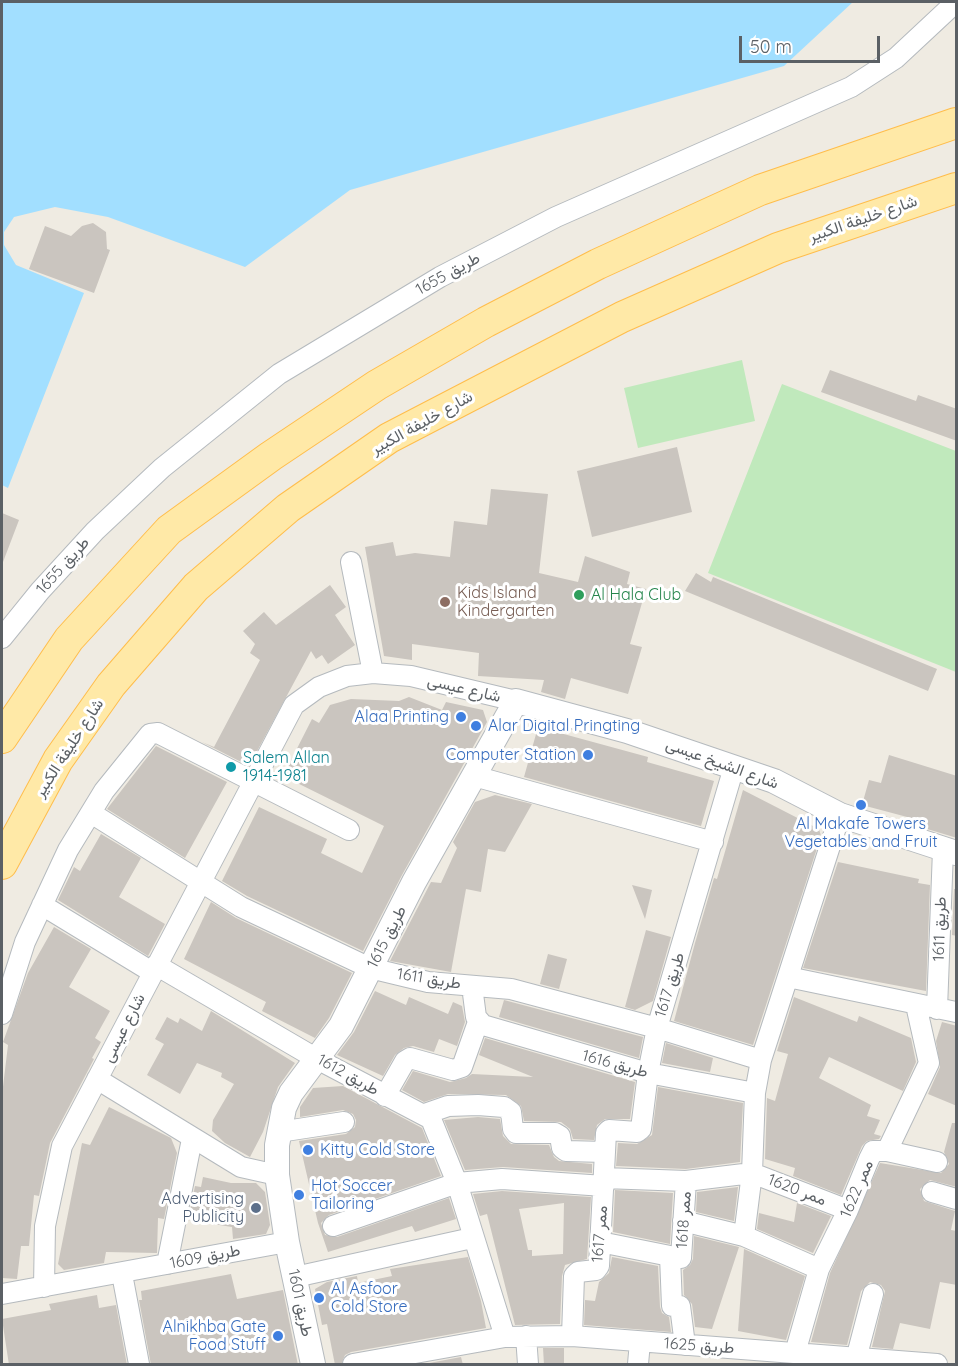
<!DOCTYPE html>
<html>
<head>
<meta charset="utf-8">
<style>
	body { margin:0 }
	#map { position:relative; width:958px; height:1366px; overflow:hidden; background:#efebe2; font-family:Quicksand,sans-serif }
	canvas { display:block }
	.frame { position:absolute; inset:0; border:3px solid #5b6065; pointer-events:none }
	.scale { position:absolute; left:739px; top:36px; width:141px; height:27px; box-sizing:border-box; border:3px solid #5b6065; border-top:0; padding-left:8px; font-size:18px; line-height:21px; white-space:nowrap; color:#5b6065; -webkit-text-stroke:4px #fff; paint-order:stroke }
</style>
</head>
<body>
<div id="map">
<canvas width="958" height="1366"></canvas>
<div class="frame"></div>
<div class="scale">50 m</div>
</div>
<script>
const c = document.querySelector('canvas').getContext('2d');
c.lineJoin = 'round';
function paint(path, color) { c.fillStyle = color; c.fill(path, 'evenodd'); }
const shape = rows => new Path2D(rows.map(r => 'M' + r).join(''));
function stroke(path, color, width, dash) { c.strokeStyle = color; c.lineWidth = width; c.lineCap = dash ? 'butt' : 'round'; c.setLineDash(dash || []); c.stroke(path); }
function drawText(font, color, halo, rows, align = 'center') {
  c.font = font + ' Quicksand,Vazirmatn,sans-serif'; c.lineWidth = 6; c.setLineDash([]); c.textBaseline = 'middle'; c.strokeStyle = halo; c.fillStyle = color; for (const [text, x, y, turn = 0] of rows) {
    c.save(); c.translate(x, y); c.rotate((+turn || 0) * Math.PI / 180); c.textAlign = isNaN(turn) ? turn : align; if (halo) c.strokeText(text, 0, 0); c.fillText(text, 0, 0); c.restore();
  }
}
paint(shape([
	[742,360,755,421,638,448,624,388],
	[782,384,956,451,956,672,708,573]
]), '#c0e9bc');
paint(shape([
	[2,2,853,2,784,66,350,190,245,267,108,217,55,207,14,217,4,232,4,245,16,265,84,293,8,488,2,485]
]), '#a2dfff');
paint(shape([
	[93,223,106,232,107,249,110,250,94,293,29,269,45,226,71,236,82,226],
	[830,370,916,401,918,395,957,409,957,441,821,392],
	[677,447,692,512,592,537,577,471],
	[491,489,548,494,539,573,578,582,585,556,630,572,627,584,646,589,630,644,642,647,628,694,571,678,565,699,541,692,544,680,478,676,479,653,412,644,412,660,384,656,365,547,393,542,396,556,415,553,450,557,454,521,487,525],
	[2,513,19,520,3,562,2,562],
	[696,573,711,582,713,577,937,669,928,691,685,591],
	[330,585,346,607,335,615,355,645,328,664,322,655,316,659,311,651,249,766,202,742,214,747,260,660,250,653,255,644,243,631,264,612,276,625],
	[409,697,442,710,446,702,483,710,487,722,402,875,363,951,247,896,222,881,259,807,327,839,321,853,362,873,384,826,283,776,312,719,319,723,330,705,351,699,399,701],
	[538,727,648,757,647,762,714,781,701,826,524,777],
	[156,746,227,782,185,858,107,809],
	[889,755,957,776,957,838,924,828,926,822,862,805,869,780,881,783],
	[743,790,819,829,821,836,753,1045,674,1021,695,943,714,878,717,879],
	[495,795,532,804,505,852,488,849,481,892,466,889,451,972,390,961,431,882,441,883,457,848,453,842,475,802],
	[101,834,141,858,119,897,165,924,148,956,58,900,74,867,80,871],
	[838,862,919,879,918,883,930,885,926,991,803,968],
	[632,885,652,890,645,919],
	[954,889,957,889,957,936,952,935],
	[211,902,236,918,352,973,329,1018,315,1038,262,1011,266,1002,184,959],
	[54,927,91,949,69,987,110,1011,95,1038,101,1042,92,1058,94,1059,50,1143,39,1196,34,1195,29,1246,21,1246,17,1279,2,1278,2,1095,8,1045,3,1042,28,973],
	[646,930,671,937,653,1001,635,1010,625,1007],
	[548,954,567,959,559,989,540,984],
	[375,991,406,1005,409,997,448,1014,453,1002,462,1006,465,1022,457,1046,439,1039,434,1052,413,1046,404,1048,395,1055,383,1076,337,1055,354,1032],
	[794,997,857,1022,859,1016,911,1038,916,1062,903,1091,829,1057,819,1078,871,1105,867,1116,880,1120,874,1134,881,1136,879,1139,867,1141,862,1146,841,1195,793,1176,795,1168,765,1159,767,1098,775,1101,788,1054,777,1051],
	[504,1000,643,1037,639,1058,499,1017],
	[211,1011,295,1063,278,1087,263,1132,250,1157,225,1143,212,1131,213,1120,234,1084,221,1077,222,1073,197,1063,180,1094,147,1075,164,1044,155,1039,167,1017,178,1023,180,1018,202,1031],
	[942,1022,957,1026,957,1106,928,1094,940,1067,936,1041],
	[485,1038,635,1082,630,1119,605,1119,597,1125,594,1140,573,1139,570,1129,561,1122,524,1121,521,1106,506,1095,448,1094,424,1102,402,1090,413,1071,450,1082,466,1078,472,1074,533,1077,479,1055],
	[666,1043,713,1058,710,1072,662,1063],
	[343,1086,422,1128,441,1176,329,1215,321,1223,325,1235,337,1237,449,1198,456,1219,415,1232,412,1226,328,1252,318,1223,299,1141,346,1134,355,1127,356,1120,353,1114,343,1110,300,1117,300,1107,313,1088],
	[658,1087,743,1103,740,1162,686,1169,616,1166,618,1143,637,1144,652,1135],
	[109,1107,171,1138,177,1153,164,1219,158,1218,157,1253,106,1252,104,1263,64,1270,58,1264,82,1143,90,1145],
	[478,1117,500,1119,503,1136,511,1144,549,1145,554,1157,559,1161,592,1164,592,1173,503,1167,465,1170,444,1120],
	[952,1123,957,1123,957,1187,930,1180,920,1189,924,1201,955,1211,951,1230,957,1231,957,1285,940,1282,930,1329,900,1323,893,1349,872,1347,885,1291,881,1285,870,1282,861,1291,847,1345,811,1342,830,1273,880,1163,941,1173,949,1164,944,1152],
	[203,1177,231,1183,256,1183,265,1192,270,1225,266,1234,233,1239,232,1227,188,1220,195,1186,201,1187],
	[738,1187,734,1221,696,1212,697,1192],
	[615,1190,673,1193,670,1244,613,1232],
	[502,1191,591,1197,587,1259,565,1265,562,1276,560,1324,515,1325,487,1214,480,1216,473,1194],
	[564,1203,563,1254,532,1256,532,1250,528,1250,519,1209],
	[797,1203,831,1216,813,1253,757,1229,759,1213,794,1222],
	[694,1236,739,1247,712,1329,695,1327,692,1304,684,1295,683,1270,690,1265,693,1259],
	[744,1249,805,1276,786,1340,738,1331],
	[468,1257,481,1301,486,1328,351,1352,345,1355,341,1365,335,1365,327,1324,322,1325,315,1289,327,1282,357,1276,358,1283,392,1276,390,1269],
	[612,1257,658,1266,660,1307,662,1313,669,1317,671,1332,584,1325,585,1300,595,1301,599,1282,609,1273],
	[231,1274,237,1299,283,1290,298,1365,151,1365,139,1300,142,1300,141,1291],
	[97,1295,99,1308,116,1305,127,1365,9,1365,2,1319,51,1310,49,1304],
	[543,1348,564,1348,564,1365,544,1365],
	[461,1357,463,1365,419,1365]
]), '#cac5bf');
const minor = shape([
	[351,562,373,673],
	[2,638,40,591,95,531,162,468,279,374,440,277,556,217,851,87,896,58,956,2],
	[474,776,713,842],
	[91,813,241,907,370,968,428,982,511,989,657,1028,761,1060],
	[42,905,152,972],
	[156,965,317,1059,431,1119,457,1183,505,1337],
	[788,977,956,1012],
	[472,986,476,1017,483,1025,648,1073,755,1093],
	[937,1009,943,850],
	[2,1014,25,942,68,850,104,791,150,734,158,733,349,830],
	[97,1079,241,1167,277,1175],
	[385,1096,405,1061,410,1058,453,1070,462,1067,478,1022],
	[425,1114,448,1106,478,1105,504,1107,511,1112,513,1129,516,1133,555,1133,560,1136,562,1148,566,1151,605,1152],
	[279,1132,344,1122],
	[887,1151,937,1162],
	[604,1178,686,1181,752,1173,848,1210],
	[932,1192,956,1199],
	[683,1221,744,1236,819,1269],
	[333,1226,457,1183,502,1179,604,1186],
	[744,1236,752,1173,755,1093,761,1060,840,815],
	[600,1242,670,1256],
	[167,1264,192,1139],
	[122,1274,139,1364],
	[295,1277,472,1238],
	[44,1287,45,1226,62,1146,294,705,319,687,347,676,373,673,411,676,516,701],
	[2,1294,287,1242],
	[526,1336,528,1364],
	[572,1336,574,1276,578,1272,596,1270,599,1266,606,1133,609,1130,637,1132,641,1129,648,1073,657,1028,734,767],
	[685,1345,680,1306,672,1306,670,1256,681,1258,686,1181],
	[795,1353,819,1269,848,1210,869,1159,873,1151,887,1151,929,1063,916,1005],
	[856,1359,873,1294],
	[353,1364,505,1337,572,1336,937,1364],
	[638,1364,640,1342]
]);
const tertiary = shape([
	[313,1364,287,1242,277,1175,277,1145,284,1108,291,1093,341,1026,414,882,516,701,627,731,774,781,840,815,956,853]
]);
const primary = shape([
	[2,738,69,639,169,530,271,456,377,385,486,322,598,264,760,190,956,123],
	[2,864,58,760,111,685,196,587,288,508,389,438,622,317,778,248,956,188]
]);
stroke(minor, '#b5babe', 22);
stroke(tertiary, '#b5babe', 26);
stroke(primary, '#ffbd4b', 32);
stroke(minor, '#fff', 20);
stroke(tertiary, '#fff', 24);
stroke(primary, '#ffe9a7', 30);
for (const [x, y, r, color] of [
	[579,595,6,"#2e9e5b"],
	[445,602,6,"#8d6e63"],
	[461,717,6,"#3f7fe0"],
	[476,726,6,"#3f7fe0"],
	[588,755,6,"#3f7fe0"],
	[231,767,6,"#0f9aa8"],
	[861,805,6,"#3f7fe0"],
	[308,1150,6,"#3f7fe0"],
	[299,1195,6,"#3f7fe0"],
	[256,1208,6,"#5c6f8a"],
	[319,1298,6,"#3f7fe0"],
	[278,1336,6,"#3f7fe0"]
]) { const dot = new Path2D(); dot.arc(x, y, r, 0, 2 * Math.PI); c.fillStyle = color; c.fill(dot); stroke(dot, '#fff', 2); }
drawText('16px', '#5b6065', '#fff', [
	["شارع خليفة الكبير",863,219,-19],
	["طريق 1655",448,274,-29],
	["شارع خليفة الكبير",422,423,-29],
	["طريق 1655",63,566,-48],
	["شارع عيسى",464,689,13],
	["شارع خليفة الكبير",69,748,-57],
	["شارع الشيخ عيسى",722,764,20],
	["طريق 1611",940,929,-88],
	["طريق 1615",387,937,-63],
	["طريق 1611",429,979,9],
	["طريق 1617",670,985,-73],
	["شارع عيسى",124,1028,-63],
	["طريق 1616",615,1064,15],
	["طريق 1612",348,1075,29],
	["ممر 1622",857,1189,-67],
	["ممر 1620",797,1190,21],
	["ممر 1618",684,1220,-86],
	["ممر 1617",600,1234,-85],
	["طريق 1609",205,1257,-11],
	["طريق 1601",300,1303,78],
	["طريق 1625",699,1346,4]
]);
drawText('16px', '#785e54', '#fff', [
	["Kids Island",457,593],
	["Kindergarten",457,611]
], 'left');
drawText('16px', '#27864d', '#fff', [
	["Al Hala Club",591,595]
], 'left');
drawText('16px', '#366cbe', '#fff', [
	["Alaa Printing",449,717,"right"],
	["Alar Digital Pringting",488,726],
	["Computer Station",576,755,"right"],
	["Al Makafe Towers",861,824,"center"],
	["Vegetables and Fruit",861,842,"center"],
	["Kitty Cold Store",320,1150],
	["Hot Soccer",311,1186],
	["Tailoring",311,1204],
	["Al Asfoor",331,1289],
	["Cold Store",331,1307],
	["Alnikhba Gate",266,1327,"right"],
	["Food Stuff",266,1345,"right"]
], 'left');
drawText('16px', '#0d838f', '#fff', [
	["Salem Allan",243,758],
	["1914-1981",243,776]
], 'left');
drawText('16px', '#4e5e75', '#fff', [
	["Advertising",244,1199],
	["Publicity",244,1217]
], 'right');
</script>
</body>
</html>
